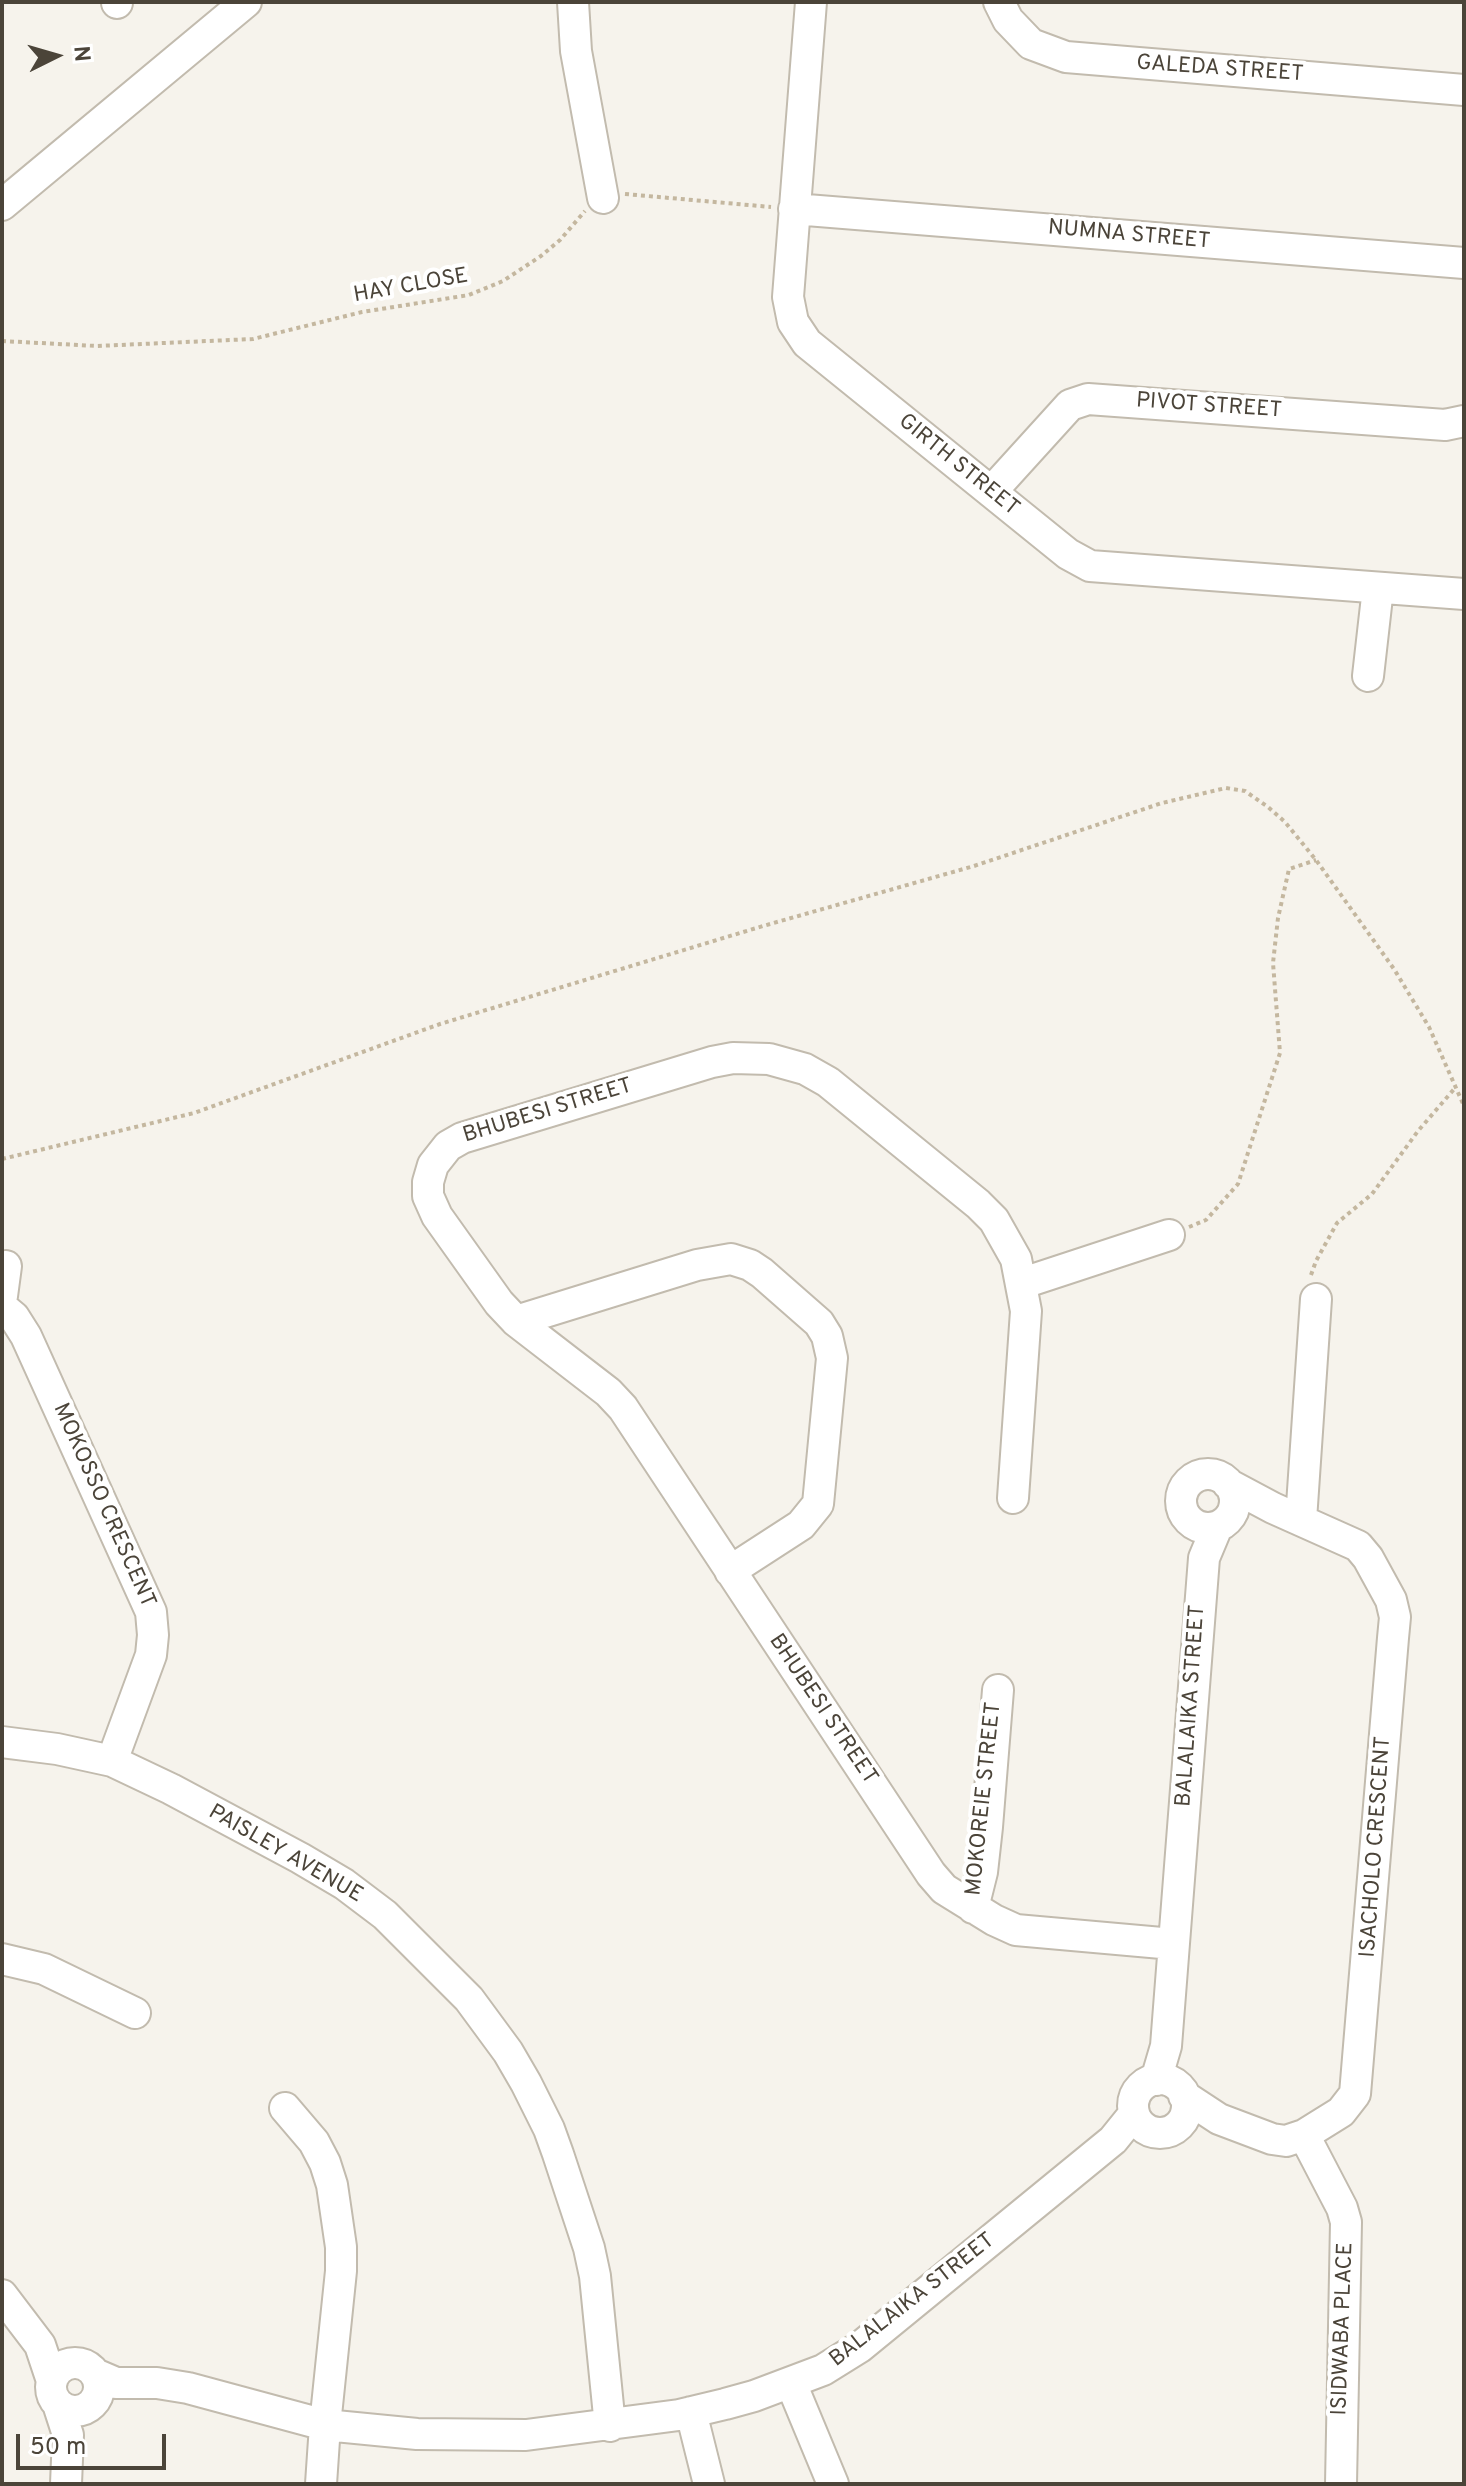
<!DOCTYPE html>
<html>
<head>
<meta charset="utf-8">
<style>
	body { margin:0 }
	#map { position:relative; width:1466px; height:2486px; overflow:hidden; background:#f6f3ec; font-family:Overpass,sans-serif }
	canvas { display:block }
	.frame { position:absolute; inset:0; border:4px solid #4b4439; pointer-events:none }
	.north { position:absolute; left:16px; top:16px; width:80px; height:80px; -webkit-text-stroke:6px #fff; paint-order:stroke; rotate:85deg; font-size:22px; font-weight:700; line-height:32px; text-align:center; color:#4b4439 }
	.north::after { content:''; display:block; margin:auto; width:28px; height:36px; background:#4b4439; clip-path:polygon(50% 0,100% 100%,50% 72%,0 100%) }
	.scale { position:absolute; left:16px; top:2434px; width:150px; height:36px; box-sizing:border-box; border:4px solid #4b4439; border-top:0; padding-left:10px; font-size:24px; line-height:28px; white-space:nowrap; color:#4b4439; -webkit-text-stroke:6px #fff; paint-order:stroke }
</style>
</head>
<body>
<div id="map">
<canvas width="1466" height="2486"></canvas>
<div class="frame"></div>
<div class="north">N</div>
<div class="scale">50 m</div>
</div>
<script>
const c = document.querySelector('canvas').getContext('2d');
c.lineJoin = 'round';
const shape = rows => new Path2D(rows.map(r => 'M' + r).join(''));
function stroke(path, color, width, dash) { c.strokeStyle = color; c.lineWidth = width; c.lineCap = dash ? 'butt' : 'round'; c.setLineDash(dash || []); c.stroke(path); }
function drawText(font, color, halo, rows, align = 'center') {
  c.font = font + ' Overpass,sans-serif'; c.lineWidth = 8; c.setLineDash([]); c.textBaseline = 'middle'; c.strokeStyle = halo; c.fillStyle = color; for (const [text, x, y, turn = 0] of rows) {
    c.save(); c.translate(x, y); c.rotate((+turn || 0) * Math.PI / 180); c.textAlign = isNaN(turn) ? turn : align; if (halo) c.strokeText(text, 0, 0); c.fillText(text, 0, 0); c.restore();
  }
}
const minor = shape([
	[573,2,576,51,603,198],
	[811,2,788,297,793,322,807,343,1068,554,1090,566,1464,594],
	[999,2,1008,20,1031,44,1066,57,1464,90],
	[117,3,117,2],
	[2,205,246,2],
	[794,209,1464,263],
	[991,492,1070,405,1088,399,1445,425,1464,421],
	[1368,676,1378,588],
	[1023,1283,1169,1235],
	[2,1296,6,1266],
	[2,1307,14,1317,26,1336,151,1612,153,1635,151,1655,112,1761],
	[516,1321,697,1265,731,1259,750,1265,762,1273,819,1323,827,1336,832,1358,818,1504,801,1525,730,1571],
	'1181 1501a27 27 0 1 1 54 0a27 27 0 1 1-54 0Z',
	[1013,1498,1026,1311,1016,1259,994,1220,978,1204,828,1082,805,1069,769,1059,733,1058,712,1062,462,1138,448,1146,433,1165,428,1182,428,1196,437,1216,499,1303,516,1321,608,1392,623,1408,931,1874,944,1889,994,1920,1016,1930,1173,1944],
	[1301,1520,1316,1299],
	[2,1742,57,1749,112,1761,171,1789,300,1858,344,1884,385,1915,469,1999,508,2052,526,2083,549,2129,558,2154,589,2248,595,2276,610,2426],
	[973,1908,982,1872,987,1827,998,1690],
	[2,1959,44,1969,135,2013],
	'1133 2106a27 27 0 1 1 54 0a27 27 0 1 1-54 0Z',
	[1156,2080,1166,2046,1204,1558,1217,1527],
	[1184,2096,1219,2119,1272,2139,1286,2141,1304,2135,1341,2112,1355,2094,1393,1638,1395,1617,1391,1600,1368,1558,1358,1546,1273,1508,1228,1484],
	[285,2108,314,2142,325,2163,332,2185,341,2247,341,2271,325,2425,321,2484],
	[1304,2135,1342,2208,1346,2222,1341,2484],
	[2,2295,40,2345,52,2381],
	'51 2387a24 24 0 1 1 48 0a24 24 0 1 1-48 0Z',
	[95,2374,116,2383,157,2383,188,2388,325,2425,417,2434,526,2435,679,2415,725,2404,754,2396,823,2370,860,2347,1113,2140,1134,2114],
	[791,2383,833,2484],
	[58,2404,68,2435,66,2484],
	[691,2412,709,2484]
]);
stroke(minor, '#c2bbae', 34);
stroke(shape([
	[625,194,771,207],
	[2,341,97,346,253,339,362,312,469,295,503,281,541,256,560,240,585,211],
	[2,1159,194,1113,440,1024,763,926,974,866,1162,803,1226,788,1245,791,1268,807,1285,822,1316,860,1394,969,1429,1027,1464,1106],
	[1189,1227,1206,1220,1238,1184,1280,1053,1273,963,1278,918,1289,869,1316,860],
	[1311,1275,1316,1261,1337,1223,1372,1194,1418,1131,1455,1088]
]), '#c4b79f', 4, [4, 4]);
stroke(minor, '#fff', 30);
drawText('22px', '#4b4439', '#fff', [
	["GALEDA STREET",1220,70,4],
	["NUMNA STREET",1129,236,5],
	["HAY CLOSE",411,287,-10],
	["PIVOT STREET",1209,407,4],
	["GIRTH STREET",958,466,39],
	["BHUBESI STREET",548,1112,-17],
	["MOKOSSO CRESCENT",103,1506,66],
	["BALALAIKA STREET",1192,1706,-86],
	["BHUBESI STREET",822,1710,56],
	["MOKOREIE STREET",985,1799,-84],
	["ISACHOLO CRESCENT",1377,1847,-86],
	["PAISLEY AVENUE",285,1855,30],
	["BALALAIKA STREET",913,2301,-38],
	["ISIDWABA PLACE",1344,2329,-88]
]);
</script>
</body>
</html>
